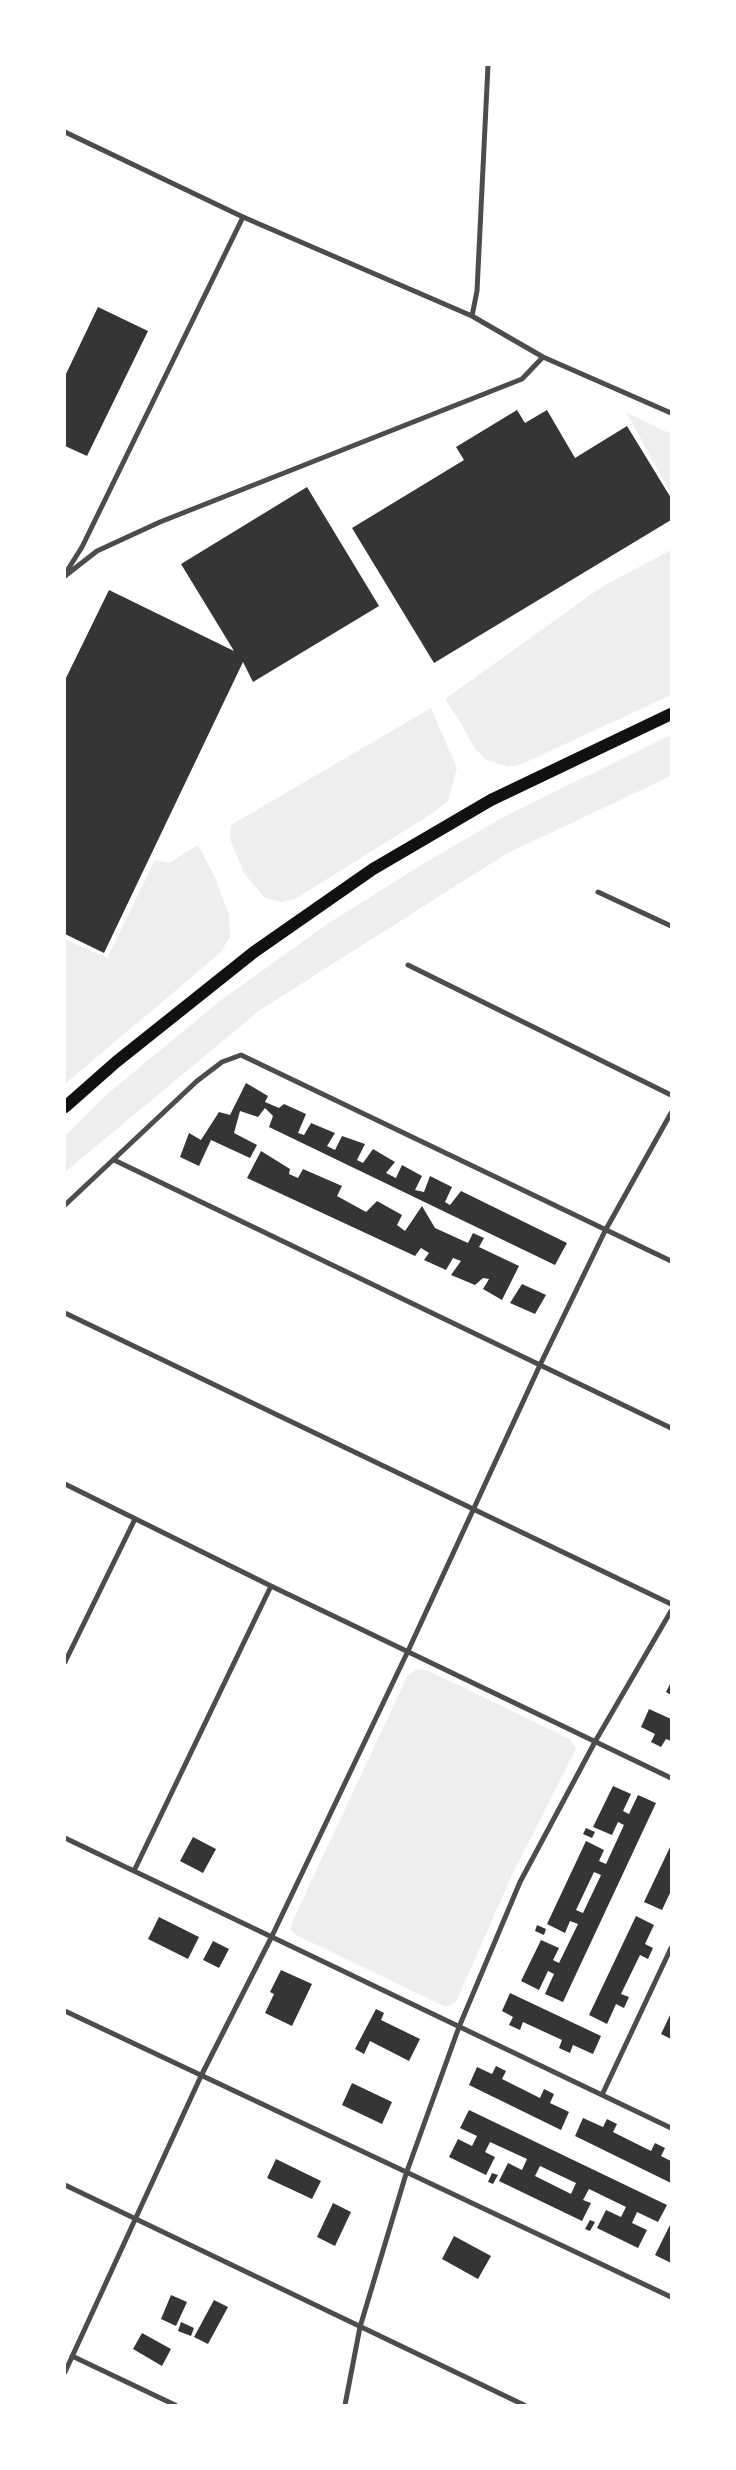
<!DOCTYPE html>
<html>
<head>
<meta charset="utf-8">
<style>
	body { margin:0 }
	#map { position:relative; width:736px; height:2470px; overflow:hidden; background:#fff; font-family:Montserrat,sans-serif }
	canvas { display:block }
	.frame { position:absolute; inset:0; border:66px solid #fff; pointer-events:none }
</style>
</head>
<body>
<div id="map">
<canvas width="736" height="2470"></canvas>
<div class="frame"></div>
</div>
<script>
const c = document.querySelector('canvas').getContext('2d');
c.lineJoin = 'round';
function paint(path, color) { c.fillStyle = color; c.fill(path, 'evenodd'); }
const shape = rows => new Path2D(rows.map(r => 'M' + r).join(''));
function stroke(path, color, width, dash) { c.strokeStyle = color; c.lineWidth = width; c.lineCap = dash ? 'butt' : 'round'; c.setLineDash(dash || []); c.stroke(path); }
paint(shape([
	[626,412,671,434,671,494],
	[671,550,671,695,522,764,507,767,485,759,474,747,461,723,445,699,600,588],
	[431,708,457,768,448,801,433,813,297,898,281,902,265,898,244,873,230,839,231,825],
	[671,735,671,776,506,854,260,1010,65,1172,65,1136,106,1095,220,1001,329,923,426,862,507,815],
	[198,845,215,877,229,915,230,937,220,953,65,1084,65,939,107,958,155,860,169,863],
	[417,1669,429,1671,570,1739,576,1749,512,1875,456,2002,446,2007,296,1935,291,1930,292,1922,407,1677]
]), '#eee');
paint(shape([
	[98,307,148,331,87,456,65,446,65,376],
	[517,410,525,423,547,410,575,458,627,426,671,498,671,520,434,663,352,528,464,460,456,447],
	[307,487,379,606,253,682,243,662,104,953,65,934,65,680,109,590,234,651,181,564],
	[246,1083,268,1096,265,1102,279,1108,284,1104,306,1114,298,1133,304,1135,311,1123,335,1133,327,1146,335,1150,342,1136,365,1144,357,1160,363,1163,373,1149,395,1162,386,1173,396,1178,402,1165,422,1176,415,1190,424,1192,430,1176,452,1187,445,1202,450,1205,461,1191,567,1243,555,1265,269,1127,273,1116,265,1108,258,1117,240,1111,234,1133,257,1145,250,1158,211,1140,199,1166,180,1157,189,1133,201,1140,219,1112,230,1115],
	[261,1151,290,1169,289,1174,298,1178,303,1169,342,1186,337,1196,366,1212,377,1201,402,1215,397,1225,405,1231,422,1206,435,1228,468,1243,473,1233,484,1238,479,1247,519,1266,502,1300,483,1289,489,1279,483,1278,475,1285,451,1275,461,1261,453,1258,446,1270,424,1260,429,1253,421,1248,415,1256,247,1178],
	[522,1284,546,1295,535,1314,510,1303],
	[671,1682,671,1695,666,1692],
	[649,1709,671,1719,671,1741,666,1739,661,1747,651,1742,655,1734,641,1727],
	[613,1786,631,1794,623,1811,629,1814,638,1795,656,1803,563,2002,545,1994,554,1974,548,1971,539,1990,521,1981,541,1940,559,1948,553,1960,559,1963,578,1924,570,1921,565,1933,547,1924,586,1841,604,1850,599,1861,606,1864,624,1825,618,1822,612,1835,593,1827],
	[594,1872,601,1875,583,1913,576,1910],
	[586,1828,595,1832,592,1838,583,1834],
	[193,1837,216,1849,203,1873,180,1861],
	[671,1845,671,1891,662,1910,644,1902],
	[636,1916,654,1925,645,1944,653,1948,648,1959,640,1955,621,1994,629,1997,624,2008,616,2004,607,2024,589,2015],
	[159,1917,199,1937,188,1959,148,1939],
	[537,1925,546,1929,544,1935,535,1931],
	[213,1941,229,1949,219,1968,203,1960],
	[281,1970,312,1984,292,2026,265,2013,274,1994,270,1992],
	[510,1993,601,2036,593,2054,573,2045,570,2053,559,2048,562,2040,523,2022,520,2030,509,2025,513,2017,502,2011],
	[376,2009,384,2013,381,2020,420,2039,409,2061,370,2041,364,2054,355,2049],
	[671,2013,671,2039,661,2034],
	[496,2066,506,2071,502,2079,540,2098,544,2089,554,2094,550,2103,569,2112,561,2130,469,2085,477,2067,492,2074],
	[352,2083,392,2102,382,2124,342,2105],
	[469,2110,667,2205,658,2222,637,2212,632,2223,647,2230,638,2248,597,2228,606,2210,621,2217,626,2207,589,2189,583,2200,591,2203,582,2221,499,2181,508,2163,522,2170,527,2159,490,2142,485,2152,495,2157,486,2175,449,2157,458,2139,472,2146,477,2136,460,2128],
	[540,2166,576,2183,571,2194,535,2176],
	[583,2118,603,2127,607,2119,617,2124,613,2132,651,2151,655,2143,665,2148,661,2156,671,2161,671,2183,575,2136],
	[276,2159,321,2181,312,2199,267,2178],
	[492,2173,498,2175,493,2184,488,2182],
	[333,2203,351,2212,335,2246,317,2237],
	[590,2220,595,2222,590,2231,585,2229],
	[671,2223,671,2263,655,2255],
	[454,2236,491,2256,478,2279,442,2259],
	[171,2295,187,2302,176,2326,161,2319],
	[214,2300,228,2307,208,2344,194,2337],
	[181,2322,194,2328,191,2336,178,2331],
	[142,2333,171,2349,162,2366,133,2349]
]), '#353535');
stroke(shape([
	[65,132,243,217,472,316,543,357,671,413],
	[472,316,477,291,488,65],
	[65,574,82,547,243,217],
	[65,576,97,551,160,522,522,379,543,357],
	[598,892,671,926],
	[408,965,671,1095],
	[114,1160,671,1428],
	[65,1205,197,1081,222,1062,241,1055,671,1261],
	[65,1313,671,1604],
	[65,1484,271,1586,671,1778],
	[65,1662,135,1519],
	[65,1838,671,2128],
	[134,1871,271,1586],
	[65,2011,671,2297],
	[602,2095,671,1948],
	[65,2185,524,2405],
	[72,2356,175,2405],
	[65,2372,201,2076,272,1936,408,1651,540,1365,605,1231,671,1113],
	[345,2405,360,2327,406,2174,459,2027,520,1882,596,1740,671,1611]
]), '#4c4c4c', 5);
stroke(shape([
	[65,1107,116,1062,254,952,373,869,491,800,671,714]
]), '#111', 12);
</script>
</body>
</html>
